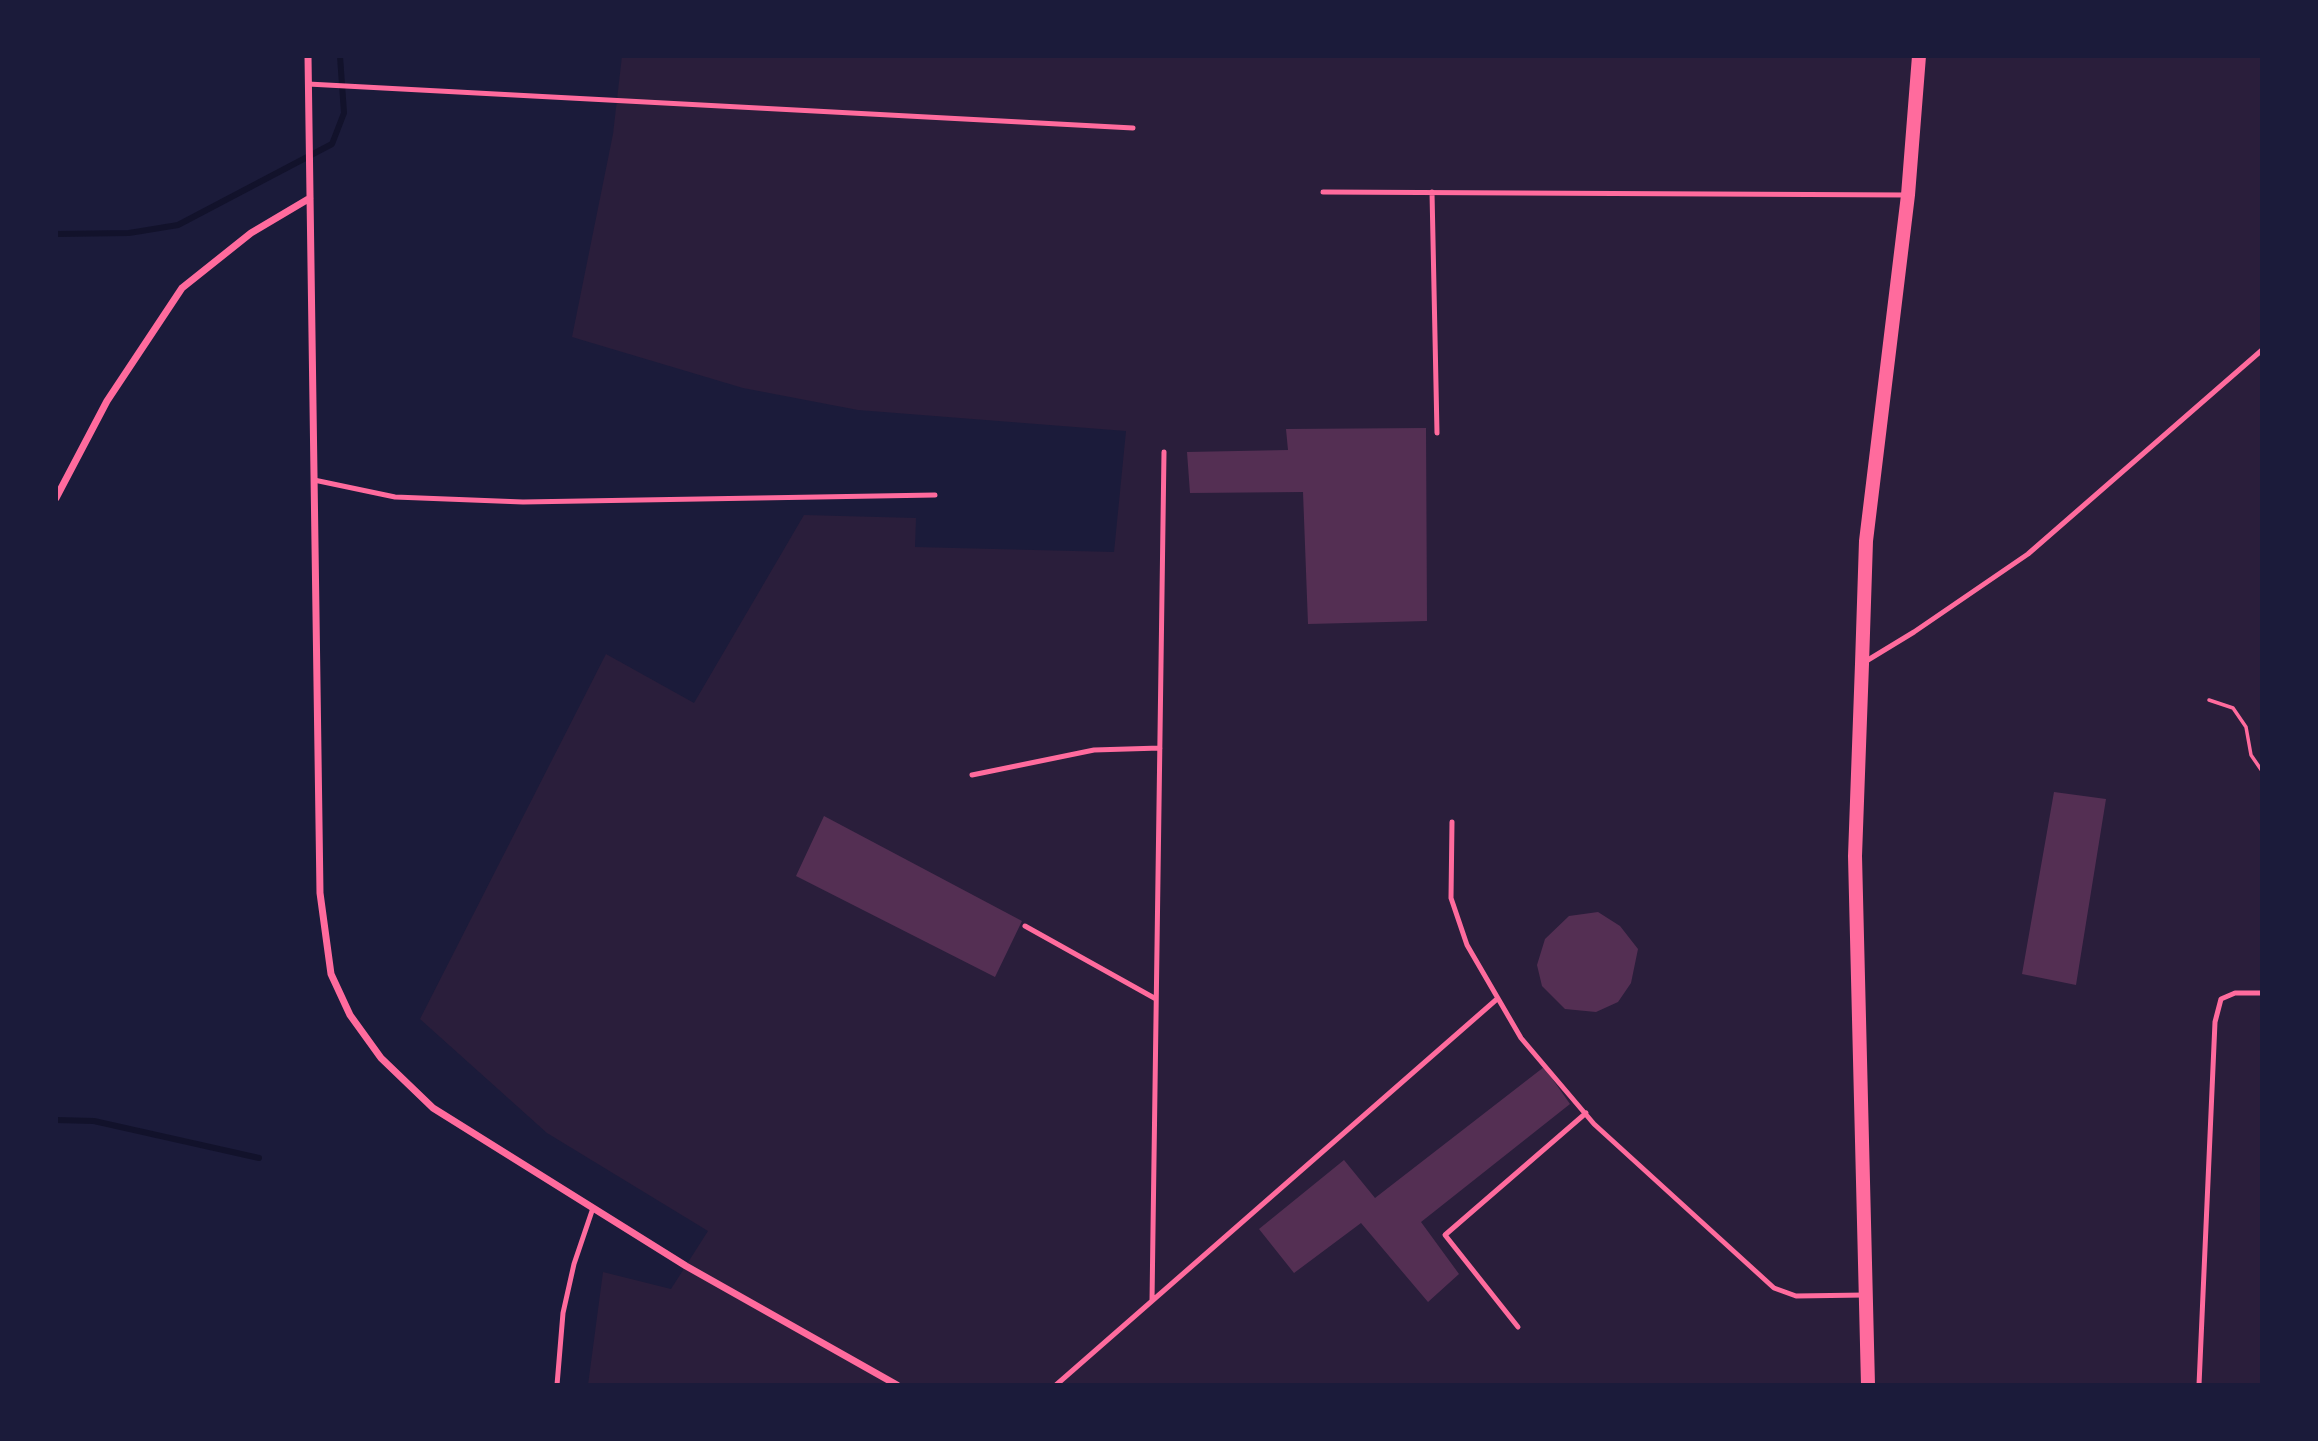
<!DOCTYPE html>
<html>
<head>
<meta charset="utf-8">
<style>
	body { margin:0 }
	#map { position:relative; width:2318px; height:1441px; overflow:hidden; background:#1b1b3a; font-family:"Work Sans",sans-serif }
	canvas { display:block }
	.frame { position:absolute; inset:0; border:58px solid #1b1b3a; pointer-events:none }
</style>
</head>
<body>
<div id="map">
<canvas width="2318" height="1441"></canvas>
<div class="frame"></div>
</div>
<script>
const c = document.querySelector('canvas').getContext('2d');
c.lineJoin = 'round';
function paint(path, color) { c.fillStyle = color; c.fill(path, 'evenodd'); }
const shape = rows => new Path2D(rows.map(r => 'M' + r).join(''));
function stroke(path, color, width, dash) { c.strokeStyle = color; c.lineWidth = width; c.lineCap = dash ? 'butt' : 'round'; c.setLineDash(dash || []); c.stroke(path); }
paint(shape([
	[622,56,2262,56,2262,1385,588,1385,603,1272,671,1289,708,1231,547,1133,420,1019,606,654,694,703,804,515,916,518,915,547,1114,552,1126,431,858,410,743,388,572,337,613,134]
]), '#2a1e3b');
stroke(shape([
	[56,234,129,233,178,225,332,144,344,113,340,56],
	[56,1120,94,1121,259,1158]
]), '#12122b', 6);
paint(shape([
	[1426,428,1427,621,1308,624,1303,492,1190,493,1187,452,1288,450,1286,429],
	[2054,792,2106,799,2076,985,2022,974],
	[824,816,1022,921,995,977,796,876],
	[1598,912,1620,926,1638,949,1631,983,1618,1002,1596,1012,1565,1009,1542,986,1537,965,1545,939,1569,916],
	[1544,1067,1570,1104,1421,1222,1459,1274,1428,1302,1361,1223,1294,1273,1259,1229,1344,1160,1375,1198]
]), '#542f53');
stroke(shape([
	[2209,700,2233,708,2246,727,2251,755,2262,771]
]), '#ff6b9d', 3.5);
stroke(shape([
	[308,84,1133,128],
	[1323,192,1905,195],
	[1432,192,1437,433],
	[314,480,395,497,523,502,935,495],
	[1863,663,1914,632,2028,554,2262,350],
	[972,775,1094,750,1160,748],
	[1452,822,1451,898,1467,945,1521,1038,1594,1124,1774,1288,1796,1296,1865,1295],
	[1025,926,1156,999],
	[1152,1301,1164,452],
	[1518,1327,1445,1235,1586,1113],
	[557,1385,563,1313,574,1264,593,1208],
	[1056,1385,1497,999],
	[2199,1385,2215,1022,2221,999,2235,993,2262,993]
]), '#ff6b9d', 5);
stroke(shape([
	[308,56,320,893,331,974,350,1015,381,1058,433,1108,686,1266,897,1385],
	[56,498,107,401,182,288,251,233,310,198]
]), '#ff6b9d', 7);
stroke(shape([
	[1868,1385,1855,856,1862,664,1866,541,1908,195,1919,56]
]), '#ff6b9d', 14);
</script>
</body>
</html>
